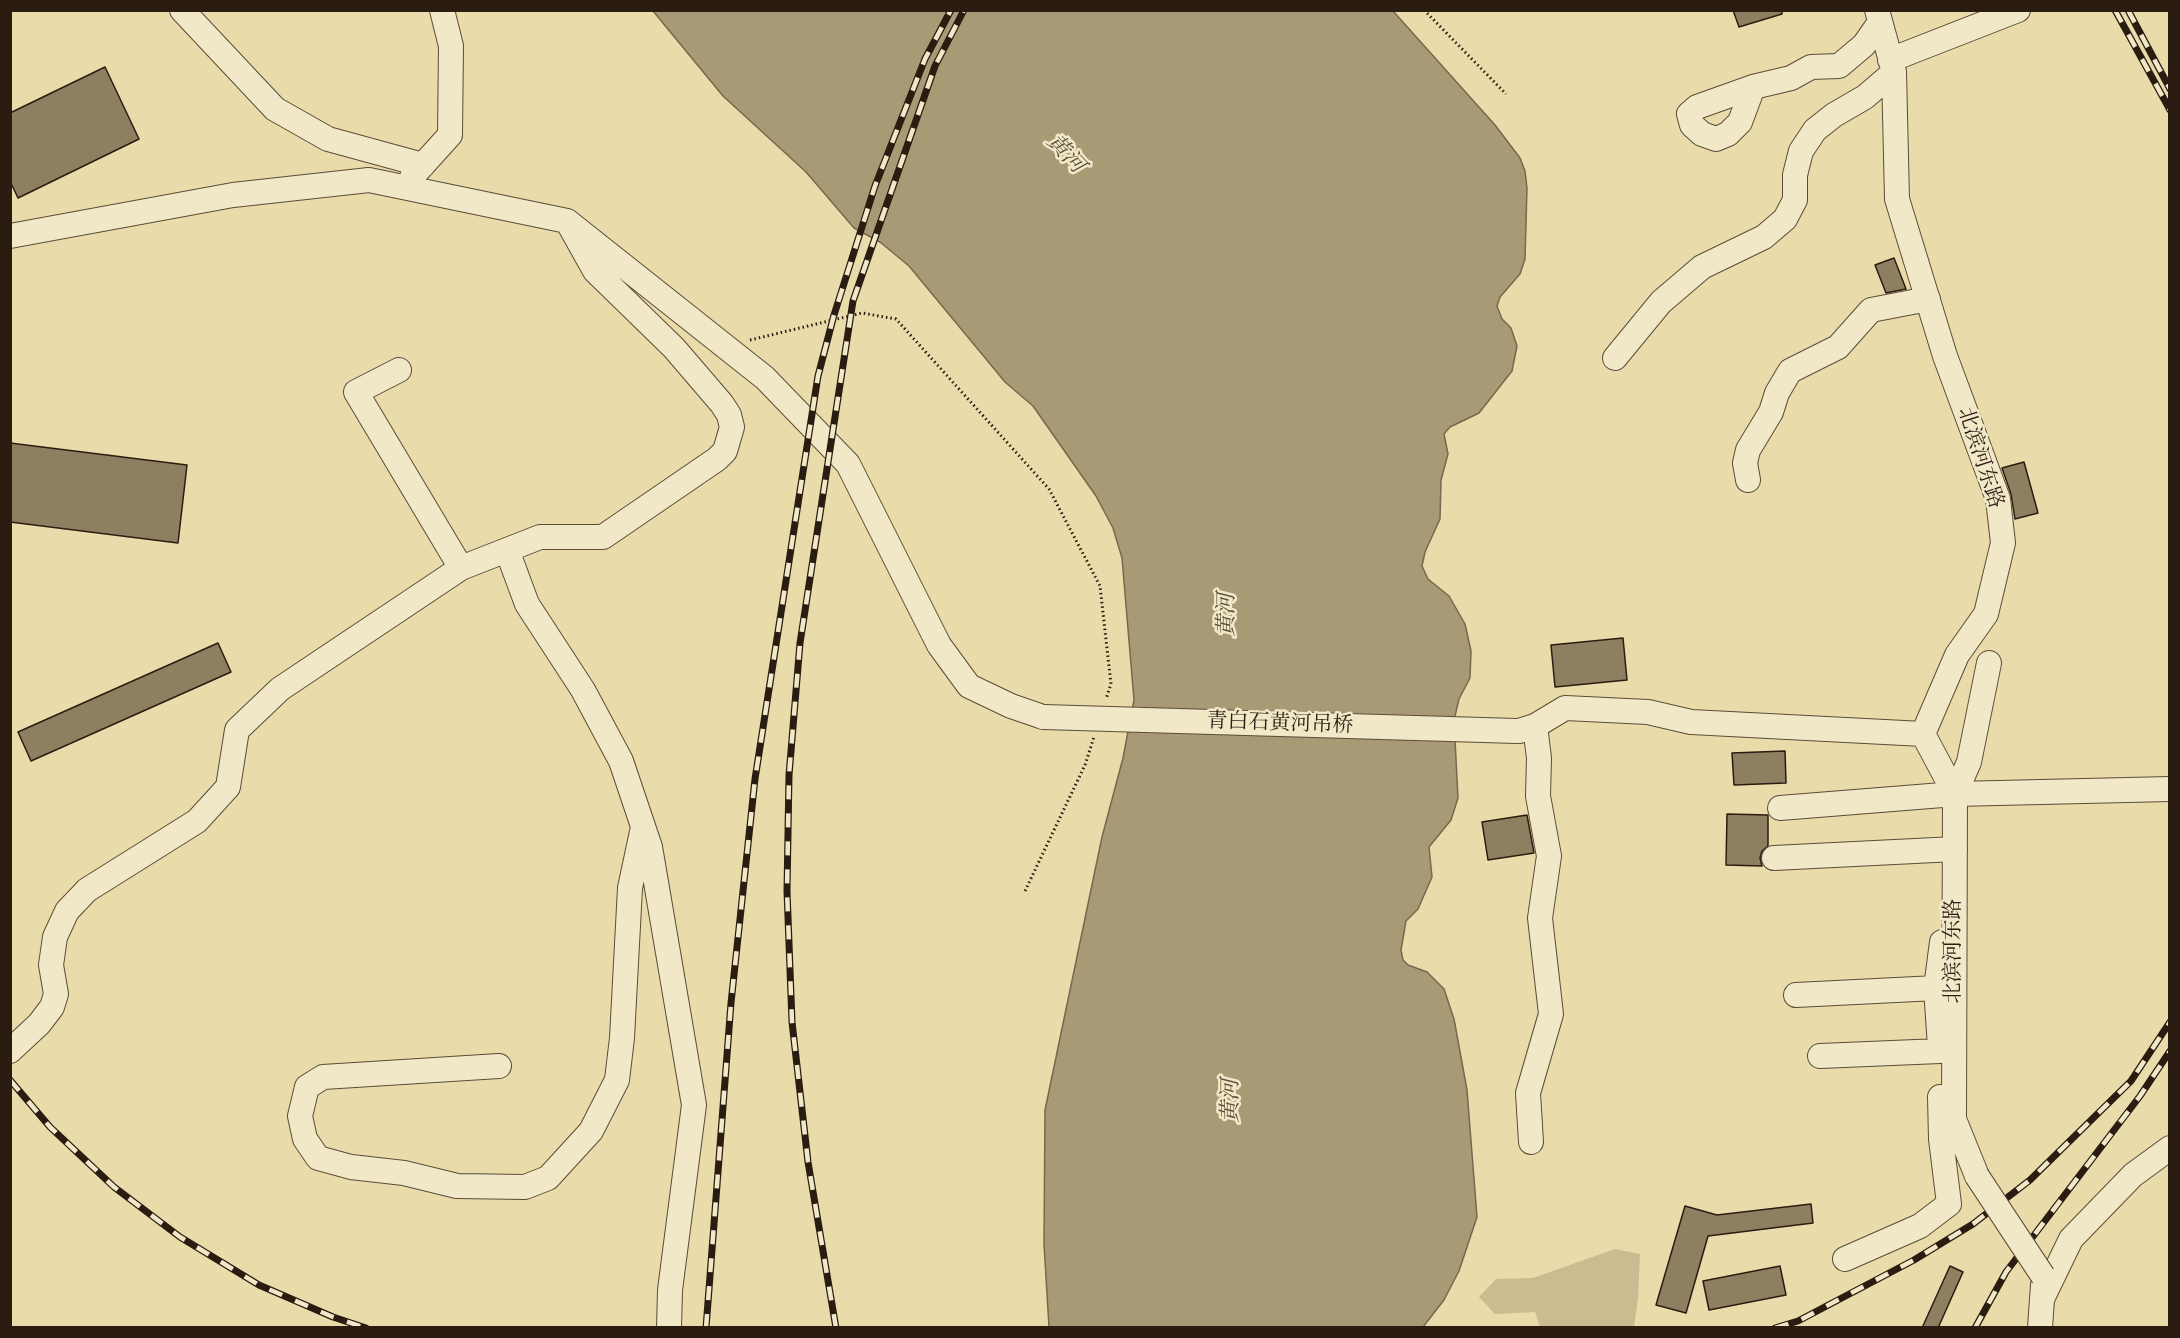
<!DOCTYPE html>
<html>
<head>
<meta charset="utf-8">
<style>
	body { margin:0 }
	#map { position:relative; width:2180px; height:1338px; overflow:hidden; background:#eadbaa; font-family:"IM FELL Great Primer",serif }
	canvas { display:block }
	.frame { position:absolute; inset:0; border:12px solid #2b1c12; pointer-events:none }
</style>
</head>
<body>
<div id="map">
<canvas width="2180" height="1338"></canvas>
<div class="frame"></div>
</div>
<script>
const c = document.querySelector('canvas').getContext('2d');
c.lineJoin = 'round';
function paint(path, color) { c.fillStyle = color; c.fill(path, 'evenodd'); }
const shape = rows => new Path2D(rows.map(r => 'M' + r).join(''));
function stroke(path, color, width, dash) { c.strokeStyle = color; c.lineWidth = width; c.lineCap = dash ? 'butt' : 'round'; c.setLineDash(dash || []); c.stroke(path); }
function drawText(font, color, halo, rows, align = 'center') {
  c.font = font + ' "IM FELL Great Primer","Noto Serif SC",serif'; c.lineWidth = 5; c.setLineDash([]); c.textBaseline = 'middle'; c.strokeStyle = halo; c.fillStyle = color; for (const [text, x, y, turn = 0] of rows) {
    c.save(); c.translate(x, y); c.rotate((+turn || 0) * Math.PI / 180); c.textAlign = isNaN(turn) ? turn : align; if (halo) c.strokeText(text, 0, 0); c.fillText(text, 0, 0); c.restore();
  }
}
paint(shape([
	[1615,1249,1640,1254,1638,1298,1634,1327,1540,1327,1535,1312,1495,1314,1479,1297,1496,1279,1533,1278]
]), '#cabb90');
const water = shape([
	[653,11,1393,11,1495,125,1520,158,1525,171,1527,188,1525,259,1520,274,1500,297,1497,306,1502,319,1511,328,1517,346,1512,371,1479,413,1450,427,1444,434,1448,454,1441,480,1440,519,1425,552,1422,566,1428,579,1449,596,1465,624,1471,651,1470,678,1459,699,1454,720,1458,798,1451,820,1429,847,1432,877,1418,909,1406,921,1401,950,1403,960,1408,965,1427,972,1444,989,1454,1019,1467,1090,1477,1217,1459,1271,1444,1300,1423,1327,1049,1327,1044,1244,1045,1110,1102,837,1123,758,1134,700,1122,558,1113,528,1096,496,1033,406,1005,382,909,266,880,242,854,228,806,172,723,96,653,11]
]);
paint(water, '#a99a76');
stroke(water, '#77684e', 1.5);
const building = shape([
	[1733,10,1782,10,1782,14,1739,27,1733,10],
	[105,67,139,139,18,198,10,181,10,113,105,67],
	[1894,258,1906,289,1886,293,1875,265,1894,258],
	[10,443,187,465,178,543,10,522,10,443],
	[2024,462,2038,513,2015,519,2011,494,2002,468,2024,462],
	[1623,638,1627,680,1555,687,1551,645,1623,638],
	[218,643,231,672,31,761,18,732,218,643],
	[1785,751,1786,783,1734,785,1732,753,1785,751],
	[1727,814,1768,815,1768,846,1762,851,1760,858,1762,866,1726,865,1727,814],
	[1527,815,1534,853,1488,860,1482,822,1527,815],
	[1811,1204,1813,1223,1708,1236,1686,1313,1656,1305,1685,1206,1717,1215,1811,1204],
	[1780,1266,1786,1295,1709,1310,1703,1281,1780,1266],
	[1950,1266,1963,1272,1938,1328,1922,1328,1950,1266]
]);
paint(building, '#8e7f61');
stroke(building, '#2b1c12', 1.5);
const minor = shape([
	[182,10,275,109,328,139,423,165],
	[1877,10,1894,72,1897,199,1945,356,1998,499,2003,543,1986,614,1957,655,1923,734,1955,794,1954,1119,1977,1176],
	[1890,60,2018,10],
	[1753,87,1740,122,1728,134,1716,139,1702,134,1692,125,1689,114,1697,107,1753,87,1791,78,1811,67,1839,66,1864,45,1880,22],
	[412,177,450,135,451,46,442,10],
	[10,236,233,195,369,180,567,221,765,378,848,464,939,645,969,686,1011,706,1043,717],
	[1615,358,1661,302,1702,267,1764,237,1785,219,1795,200,1795,175,1801,151,1815,130,1834,115,1865,97,1894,72],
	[399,370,356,392,461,568],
	[1748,480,1745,463,1748,450,1771,412,1777,393,1790,371,1838,347,1871,310,1928,299],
	[507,550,527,604,583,690,621,761,650,847,694,1105,670,1290,669,1328],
	[1519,731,1535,726,1565,708,1648,712,1691,722,1923,734],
	[1955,794,1969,762,1989,663],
	[1780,808,1955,794,2170,789],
	[1774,858,1955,849],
	[1796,995,1936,988],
	[1940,1047,1936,988,1942,942],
	[10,1051,39,1024,52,1007,56,994,51,965,55,937,67,911,87,890,197,821,228,787,237,730,280,689,461,568,540,537,603,537,717,459,725,451,732,427,729,415,722,404,674,348,595,271,567,221],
	[1820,1056,1940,1051],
	[499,1066,323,1077,307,1087,300,1116,305,1139,318,1158,351,1167,404,1173,457,1186,525,1187,548,1178,591,1131,617,1080,622,1038,630,888,643,827],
	[1531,1142,1528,1093,1551,1014,1540,918,1549,856,1538,796,1539,758,1535,726],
	[1845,1259,1920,1226,1949,1204,1941,1139,1940,1097],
	[2042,1299,2071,1239,2133,1175,2170,1148],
	[2040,1328,2043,1285]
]);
stroke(minor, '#5b4c38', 26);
stroke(shape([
	[1424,10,1506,94],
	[750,340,862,313,896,319,1049,489,1100,586,1111,684,1106,699],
	[1025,891,1085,765,1094,737]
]), '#2b1c12', 3, [1.5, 3]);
stroke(minor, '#f1e8c8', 24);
const rail = shape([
	[2115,10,2170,110],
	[2128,10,2170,89],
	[10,1080,50,1127,114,1187,180,1237,259,1285,333,1317,366,1328],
	[706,1328,731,1003,755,779,818,376,834,315,875,186,925,59,951,10],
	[836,1328,808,1162,792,1022,787,891,789,775,800,643,853,301,935,66,964,10],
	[1775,1328,1798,1321,1914,1260,1973,1224,2030,1180,2131,1081,2170,1022],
	[1975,1328,2006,1272,2140,1096,2170,1051]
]);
stroke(rail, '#2b1c12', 7);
stroke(rail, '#f1e8c8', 4.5, [14]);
const minorBridge = shape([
	[1043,717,1517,731],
	[1977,1176,2043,1276]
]);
stroke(minorBridge, '#5b4c38', 26, []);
stroke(minorBridge, '#f1e8c8', 24);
drawText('21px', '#2b1c12', '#f1e8c8', [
	["北滨河东路",1980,458,72],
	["青白石黄河吊桥",1280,724,2],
	["北滨河东路",1954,951,-90]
]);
drawText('italic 22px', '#5d4e3a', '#f1e8c8', [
	["黄河",1065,154,47],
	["黄河",1228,615,-90],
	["黄河",1232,1101,-90]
]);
</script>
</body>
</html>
